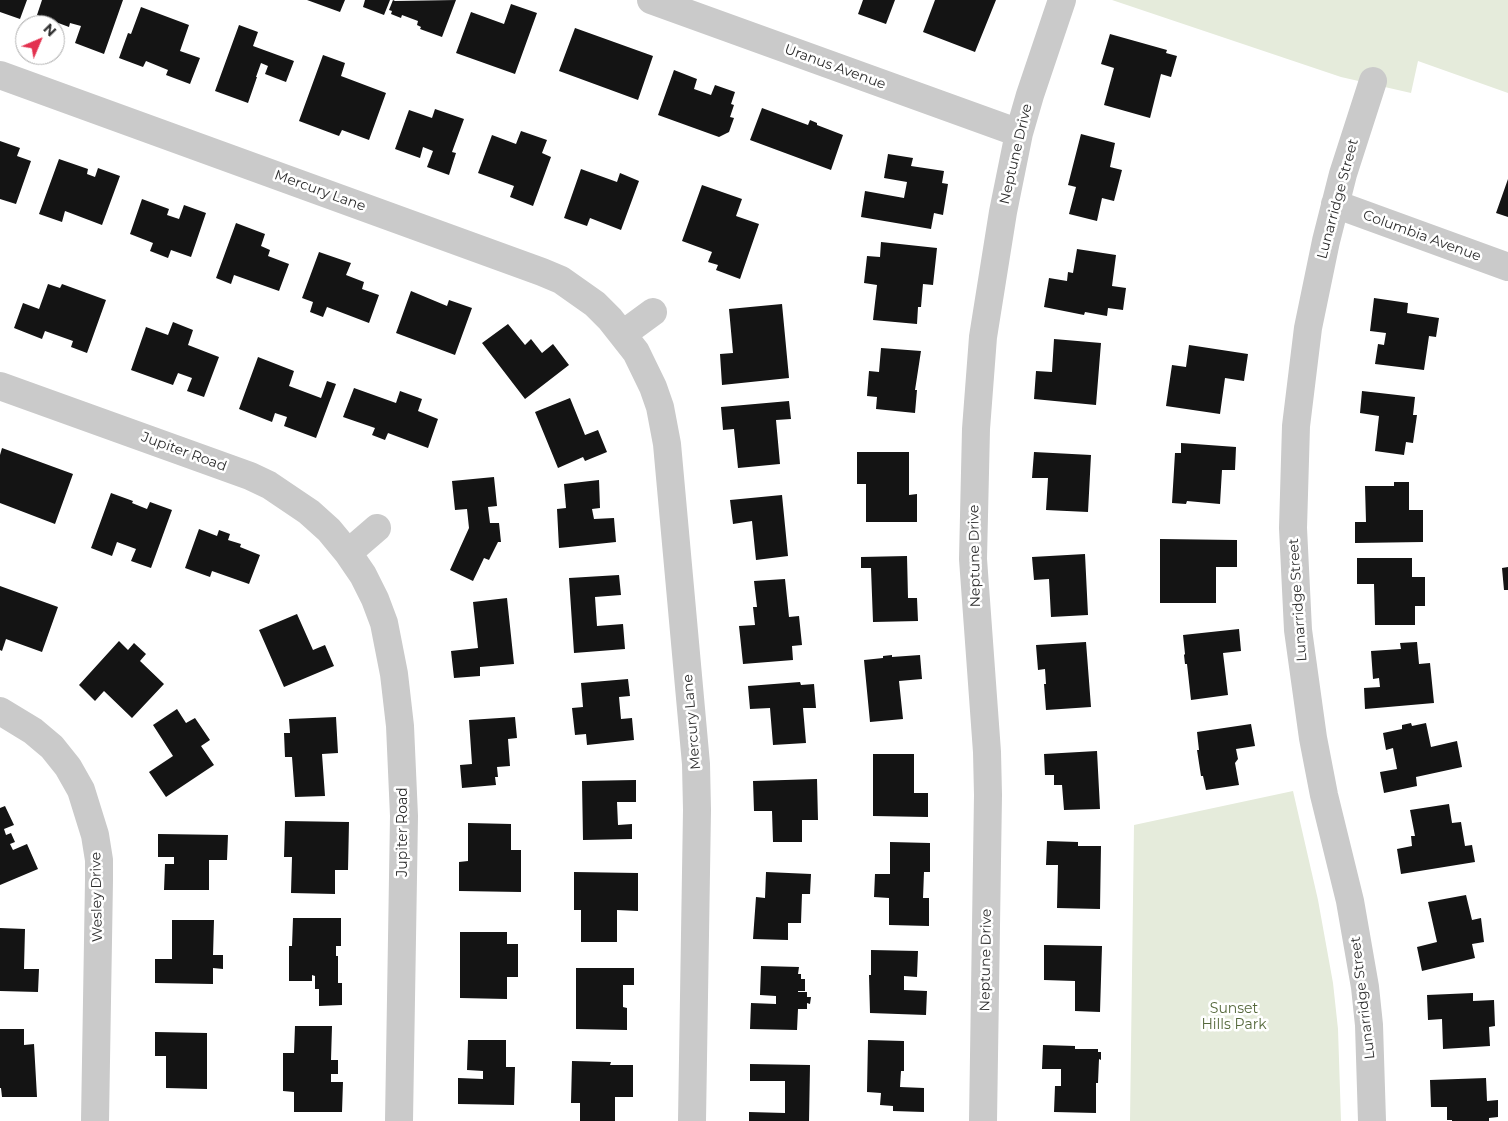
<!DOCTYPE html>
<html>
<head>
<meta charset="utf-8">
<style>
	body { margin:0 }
	#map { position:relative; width:1508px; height:1121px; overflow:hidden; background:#fff; font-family:Montserrat,sans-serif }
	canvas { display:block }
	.north { position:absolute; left:15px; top:15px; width:50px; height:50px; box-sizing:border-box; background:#fff; border:1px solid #ababab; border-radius:50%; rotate:45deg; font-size:14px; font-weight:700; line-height:20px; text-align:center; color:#2d2d2d }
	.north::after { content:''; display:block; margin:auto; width:18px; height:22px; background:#e3314f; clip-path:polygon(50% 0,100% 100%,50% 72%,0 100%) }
</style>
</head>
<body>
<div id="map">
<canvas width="1508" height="1121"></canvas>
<div class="north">N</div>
</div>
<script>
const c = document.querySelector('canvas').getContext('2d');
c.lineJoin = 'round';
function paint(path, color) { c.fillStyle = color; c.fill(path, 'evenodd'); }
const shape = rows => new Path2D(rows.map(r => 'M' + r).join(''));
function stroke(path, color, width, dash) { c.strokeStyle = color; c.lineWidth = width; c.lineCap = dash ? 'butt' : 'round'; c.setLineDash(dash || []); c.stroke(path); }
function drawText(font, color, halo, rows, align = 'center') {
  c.font = font + ' Montserrat,sans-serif'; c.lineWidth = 5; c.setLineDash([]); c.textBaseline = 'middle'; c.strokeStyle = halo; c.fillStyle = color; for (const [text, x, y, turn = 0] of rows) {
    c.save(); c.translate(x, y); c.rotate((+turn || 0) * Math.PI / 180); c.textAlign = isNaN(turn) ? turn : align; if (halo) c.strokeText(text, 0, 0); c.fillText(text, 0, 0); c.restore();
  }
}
paint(shape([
	[1112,0,1508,0,1508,93,1418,61,1411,93,1341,77],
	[1293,791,1318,900,1333,983,1338,1029,1341,1121,1130,1121,1134,825]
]), '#e5ebdb');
paint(shape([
	[0,0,27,0,20,19,0,12],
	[42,0,123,0,104,54,75,43,81,26,70,23,69,27,37,15],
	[307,0,345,0,340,12],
	[365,0,390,0,384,15,363,7],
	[393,0,395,1,456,0,442,37,420,29,421,27,417,25,418,21,402,15,401,18,391,14,392,11,389,10],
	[863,0,895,0,886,24,858,14],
	[935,0,996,0,975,52,923,32],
	[511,4,537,13,515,74,456,53,471,12,504,24],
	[141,7,189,25,180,51,200,58,190,84,166,75,168,70,146,61,143,67,119,58,128,33,131,34],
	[239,25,258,32,253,46,294,61,286,82,265,74,268,66,261,63,256,77,257,77,248,103,215,91],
	[575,28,653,56,638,100,559,71],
	[1110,34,1167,50,1166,53,1177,56,1171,77,1161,74,1150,118,1104,105,1114,68,1101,64],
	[323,55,345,63,341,76,386,93,369,140,342,130,339,136,299,121],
	[674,70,697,79,694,89,711,95,715,85,735,92,731,104,734,105,730,117,734,118,729,132,719,137,658,115],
	[762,108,808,125,810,120,817,123,817,125,843,135,831,170,750,140],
	[435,109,464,119,452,152,456,153,449,175,427,167,433,151,423,147,420,158,395,149,409,110,432,118],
	[521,131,547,140,542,153,551,157,533,206,510,197,514,186,478,173,492,135,516,144],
	[1081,134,1115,143,1110,167,1122,170,1114,201,1102,198,1097,221,1069,214,1076,187,1068,185],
	[0,141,20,148,17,156,31,161,16,204,0,199],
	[888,154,913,158,911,166,944,171,942,183,948,184,943,215,934,213,931,229,861,217,865,191,904,198,907,182,884,178],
	[59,159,88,169,87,174,95,177,98,168,120,176,102,225,65,211,62,222,39,214],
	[581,169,617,182,620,173,639,181,621,230,590,218,587,226,564,218],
	[1508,179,1508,217,1496,213],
	[702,185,742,199,736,216,759,224,740,279,716,270,718,265,708,262,712,252,682,241],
	[142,199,169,209,167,215,179,219,184,205,206,213,191,257,171,250,168,258,150,251,153,243,130,234],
	[236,223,265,234,261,246,270,250,268,256,289,264,279,291,234,275,231,284,216,278],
	[881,242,937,248,933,285,923,284,921,307,918,307,917,324,873,320,877,285,864,283,867,256,880,257],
	[1077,249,1116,255,1112,286,1126,288,1123,310,1108,308,1107,316,1085,312,1084,315,1044,307,1049,278,1067,281,1068,272,1073,273],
	[319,252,351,263,346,275,364,282,362,289,379,295,369,323,327,307,323,317,310,312,313,302,302,298],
	[48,284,60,288,62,284,106,300,87,353,71,347,73,341,45,331,42,339,14,328,23,303,39,309],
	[411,291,447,306,449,300,472,308,455,355,396,333],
	[1374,298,1408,303,1407,313,1439,318,1436,337,1429,336,1424,370,1375,364,1378,344,1384,345,1386,333,1370,331],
	[782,304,789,378,722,385,720,354,733,353,729,309],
	[173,322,193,330,188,345,219,357,204,397,187,391,192,378,178,373,173,385,131,370,146,327,168,335],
	[508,324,525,345,531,339,542,353,553,344,569,365,525,399,482,343],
	[1054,339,1101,343,1096,405,1034,399,1036,371,1052,372],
	[1189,345,1248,354,1244,381,1225,378,1220,414,1166,406,1172,365,1186,367],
	[881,348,921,351,915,390,917,390,915,413,876,409,877,397,867,396,869,371,879,372],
	[258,357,294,371,289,386,321,398,327,381,336,384,316,438,284,426,287,417,275,413,272,422,239,409],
	[354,388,396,403,400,391,422,399,418,411,438,419,428,448,388,433,385,440,372,435,375,428,343,417],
	[1362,391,1415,397,1413,415,1417,415,1413,443,1406,442,1404,455,1375,451,1379,416,1360,413],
	[570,398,585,435,598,430,607,452,585,461,583,457,558,468,535,412],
	[789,401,791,419,776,420,780,464,738,468,734,429,723,430,721,407],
	[1181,443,1236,447,1235,470,1222,470,1220,504,1187,501,1186,504,1172,503,1175,453,1181,453],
	[2,448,73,474,55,524,0,503,0,455],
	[857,452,909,452,909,495,917,494,917,522,866,522,866,484,857,484],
	[1034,452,1091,455,1088,512,1046,510,1048,478,1032,478],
	[494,477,497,506,488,507,490,523,499,523,501,542,498,542,489,560,484,558,473,581,450,570,469,528,467,509,455,510,452,481],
	[599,480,600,508,592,509,594,519,614,518,616,542,559,548,557,509,566,508,564,484],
	[1394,482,1409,482,1409,510,1423,510,1423,542,1355,543,1355,522,1366,522,1365,486,1394,486],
	[111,493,133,501,132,503,147,509,150,502,172,510,151,568,131,561,136,549,117,542,112,556,91,548],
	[782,495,788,556,756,560,752,521,733,524,730,500],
	[199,529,217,536,219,530,230,534,228,540,241,544,240,547,260,555,249,584,212,571,210,577,185,568],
	[1160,539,1237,540,1237,567,1216,567,1216,603,1160,603],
	[1085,554,1088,615,1051,617,1049,579,1034,580,1032,557],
	[907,556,908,598,917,598,918,621,873,622,871,568,861,568,861,557],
	[1357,558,1412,558,1412,577,1425,577,1425,606,1415,606,1415,625,1375,625,1374,584,1357,584],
	[1508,567,1508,590,1504,590,1502,568],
	[619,575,621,595,595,597,597,626,623,624,625,649,574,653,569,578],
	[785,579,789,617,799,616,802,645,792,646,793,660,743,664,739,626,755,625,753,607,757,607,754,581],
	[0,586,58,607,42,652,6,639,2,651,0,650],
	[507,598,514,664,480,667,480,676,454,678,451,651,478,648,473,602],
	[297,614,313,650,325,645,334,666,284,687,259,630],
	[1239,629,1241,651,1223,653,1228,695,1191,700,1187,664,1185,664,1184,655,1185,654,1183,635],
	[119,641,128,650,134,643,146,654,140,661,164,684,132,718,104,691,95,701,79,685],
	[1086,642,1091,707,1046,710,1044,684,1046,684,1045,669,1038,670,1036,645],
	[1417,642,1419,664,1430,663,1434,703,1365,709,1364,688,1380,687,1379,678,1373,679,1371,651,1401,649,1400,643],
	[892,655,892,657,920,655,922,679,899,681,903,719,870,722,864,660,883,658,883,656],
	[628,679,630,696,619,697,621,719,632,718,634,740,587,745,586,734,575,735,572,708,583,707,581,683],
	[800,682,801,685,814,684,816,708,803,708,806,743,773,745,770,708,750,709,748,686],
	[177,709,186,723,195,718,210,740,201,746,214,765,166,797,149,772,173,756,153,725],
	[336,717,338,753,322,754,325,796,295,797,292,757,285,757,284,733,290,733,289,719],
	[515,717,517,738,508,739,510,766,497,767,498,777,495,777,496,785,462,788,460,765,472,764,469,720],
	[1411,723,1412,726,1426,723,1431,747,1457,741,1462,767,1416,777,1417,786,1384,793,1380,772,1397,769,1393,748,1386,750,1383,733,1402,729,1402,725],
	[1251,724,1255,746,1236,749,1238,759,1235,763,1239,785,1206,790,1203,776,1201,776,1197,750,1199,750,1197,732],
	[1097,751,1100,809,1064,810,1062,785,1054,785,1054,775,1045,775,1044,754],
	[873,754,914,754,914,793,928,793,928,817,873,816],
	[817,779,818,820,802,820,802,842,773,842,772,811,754,811,753,781],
	[636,780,636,802,617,802,618,825,632,824,632,839,583,840,582,781],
	[1449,804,1452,823,1461,822,1465,846,1472,845,1475,862,1401,874,1397,849,1412,846,1411,836,1415,836,1410,810],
	[5,806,14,825,4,829,6,835,11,833,15,842,10,844,13,850,27,844,38,869,0,885,0,808],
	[285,821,349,822,348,870,335,870,335,894,291,893,292,857,284,857],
	[468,823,511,824,511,850,521,850,521,892,459,891,459,862,468,861],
	[158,834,228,835,227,860,209,860,209,890,164,890,165,864,174,864,174,857,158,857],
	[1047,841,1078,842,1078,846,1101,846,1100,909,1057,908,1058,865,1046,865],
	[890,842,930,843,930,872,924,872,923,898,929,898,929,926,889,925,889,898,874,897,875,874,890,874],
	[574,872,638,873,638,911,617,910,617,942,581,942,581,910,574,910],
	[766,872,811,874,810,894,802,894,801,923,788,923,788,940,753,939,756,897,765,898],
	[1466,895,1472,920,1481,918,1484,942,1472,944,1475,958,1422,971,1417,947,1437,942,1428,902],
	[293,918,341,918,341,946,336,946,336,956,338,956,338,983,342,983,342,1005,319,1006,319,989,315,989,315,976,312,975,312,981,289,981,289,946,292,946],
	[172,920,214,920,213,955,223,955,223,969,213,968,213,984,155,983,155,959,172,959],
	[0,928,25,929,24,969,39,969,38,992,0,991],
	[460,932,507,932,507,944,518,944,518,977,507,977,507,999,460,998],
	[1044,945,1102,946,1100,1012,1075,1011,1075,981,1044,980],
	[871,950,918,951,917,977,904,976,904,990,927,991,926,1015,870,1013,869,975,871,975],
	[761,966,799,967,798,974,801,974,801,979,805,979,805,991,798,991,798,992,807,992,807,997,811,997,810,1004,807,1003,807,1009,798,1009,797,1030,750,1029,751,1003,776,1004,776,996,760,995],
	[576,968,634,968,634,985,623,985,623,1007,627,1008,627,1030,576,1029],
	[1473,993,1473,1001,1494,1000,1495,1026,1489,1027,1490,1046,1443,1049,1442,1019,1428,1020,1427,995],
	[295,1026,332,1026,331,1060,338,1060,338,1074,331,1074,331,1082,343,1082,342,1112,294,1112,294,1092,283,1091,283,1053,294,1053],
	[0,1029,24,1029,24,1045,34,1044,37,1097,2,1097,1,1088,0,1088],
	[155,1032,207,1033,207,1089,166,1088,166,1056,155,1056],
	[468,1040,506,1040,506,1067,515,1067,514,1105,458,1104,458,1078,483,1079,483,1071,467,1070],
	[868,1040,904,1041,904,1071,901,1071,900,1087,924,1088,924,1112,893,1111,893,1106,880,1105,881,1093,867,1092],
	[1043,1045,1075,1046,1075,1049,1098,1049,1098,1052,1101,1052,1101,1060,1099,1059,1098,1083,1096,1083,1096,1113,1054,1112,1055,1086,1061,1086,1061,1069,1042,1069],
	[572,1061,611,1062,610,1065,633,1065,633,1097,615,1097,615,1121,580,1121,580,1103,571,1103],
	[750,1064,810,1065,809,1121,749,1121,749,1112,785,1113,785,1081,750,1081],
	[1486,1078,1487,1101,1498,1100,1498,1117,1489,1118,1489,1121,1452,1121,1452,1120,1447,1120,1447,1107,1431,1107,1430,1080]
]), '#141414');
stroke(shape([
	[651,0,1019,133],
	[0,75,542,272,561,280,595,304,610,319,636,352,653,387,660,407,667,444,696,764,697,810,692,1121],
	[1335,204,1508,267],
	[623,334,653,312],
	[0,386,250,476,269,485,309,512,329,530,348,553,363,575,375,599,384,623,394,674,400,726,404,816,399,1121],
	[348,553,377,528],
	[0,711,33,731,52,747,68,767,81,790,95,835,99,860,99,880,95,1121],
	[983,1121,988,795,987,752,973,559,976,429,983,337,1003,212,1019,133,1030,95,1062,0],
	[1372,1121,1369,1025,1365,987,1350,901,1324,795,1313,738,1298,630,1293,528,1296,426,1308,328,1326,241,1343,174,1373,81]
]), '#cacaca', 28);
drawText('14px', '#2d2d2d', '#fff', [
	["Uranus Avenue",835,67,20],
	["Neptune Drive",1016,154,-77],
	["Mercury Lane",320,191,20],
	["Lunarridge Street",1338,199,-75],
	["Columbia Avenue",1422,236,20],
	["Jupiter Road",184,452,20],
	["Neptune Drive",975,556,-91],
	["Lunarridge Street",1298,600,-94],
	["Mercury Lane",692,722,-95],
	["Jupiter Road",403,832,-90],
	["Wesley Drive",97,897,-91],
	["Neptune Drive",986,960,-89],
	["Lunarridge Street",1363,998,-97]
]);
drawText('14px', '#55683b', '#fff', [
	["Sunset",1234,1009],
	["Hills Park",1234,1025]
]);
</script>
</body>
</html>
